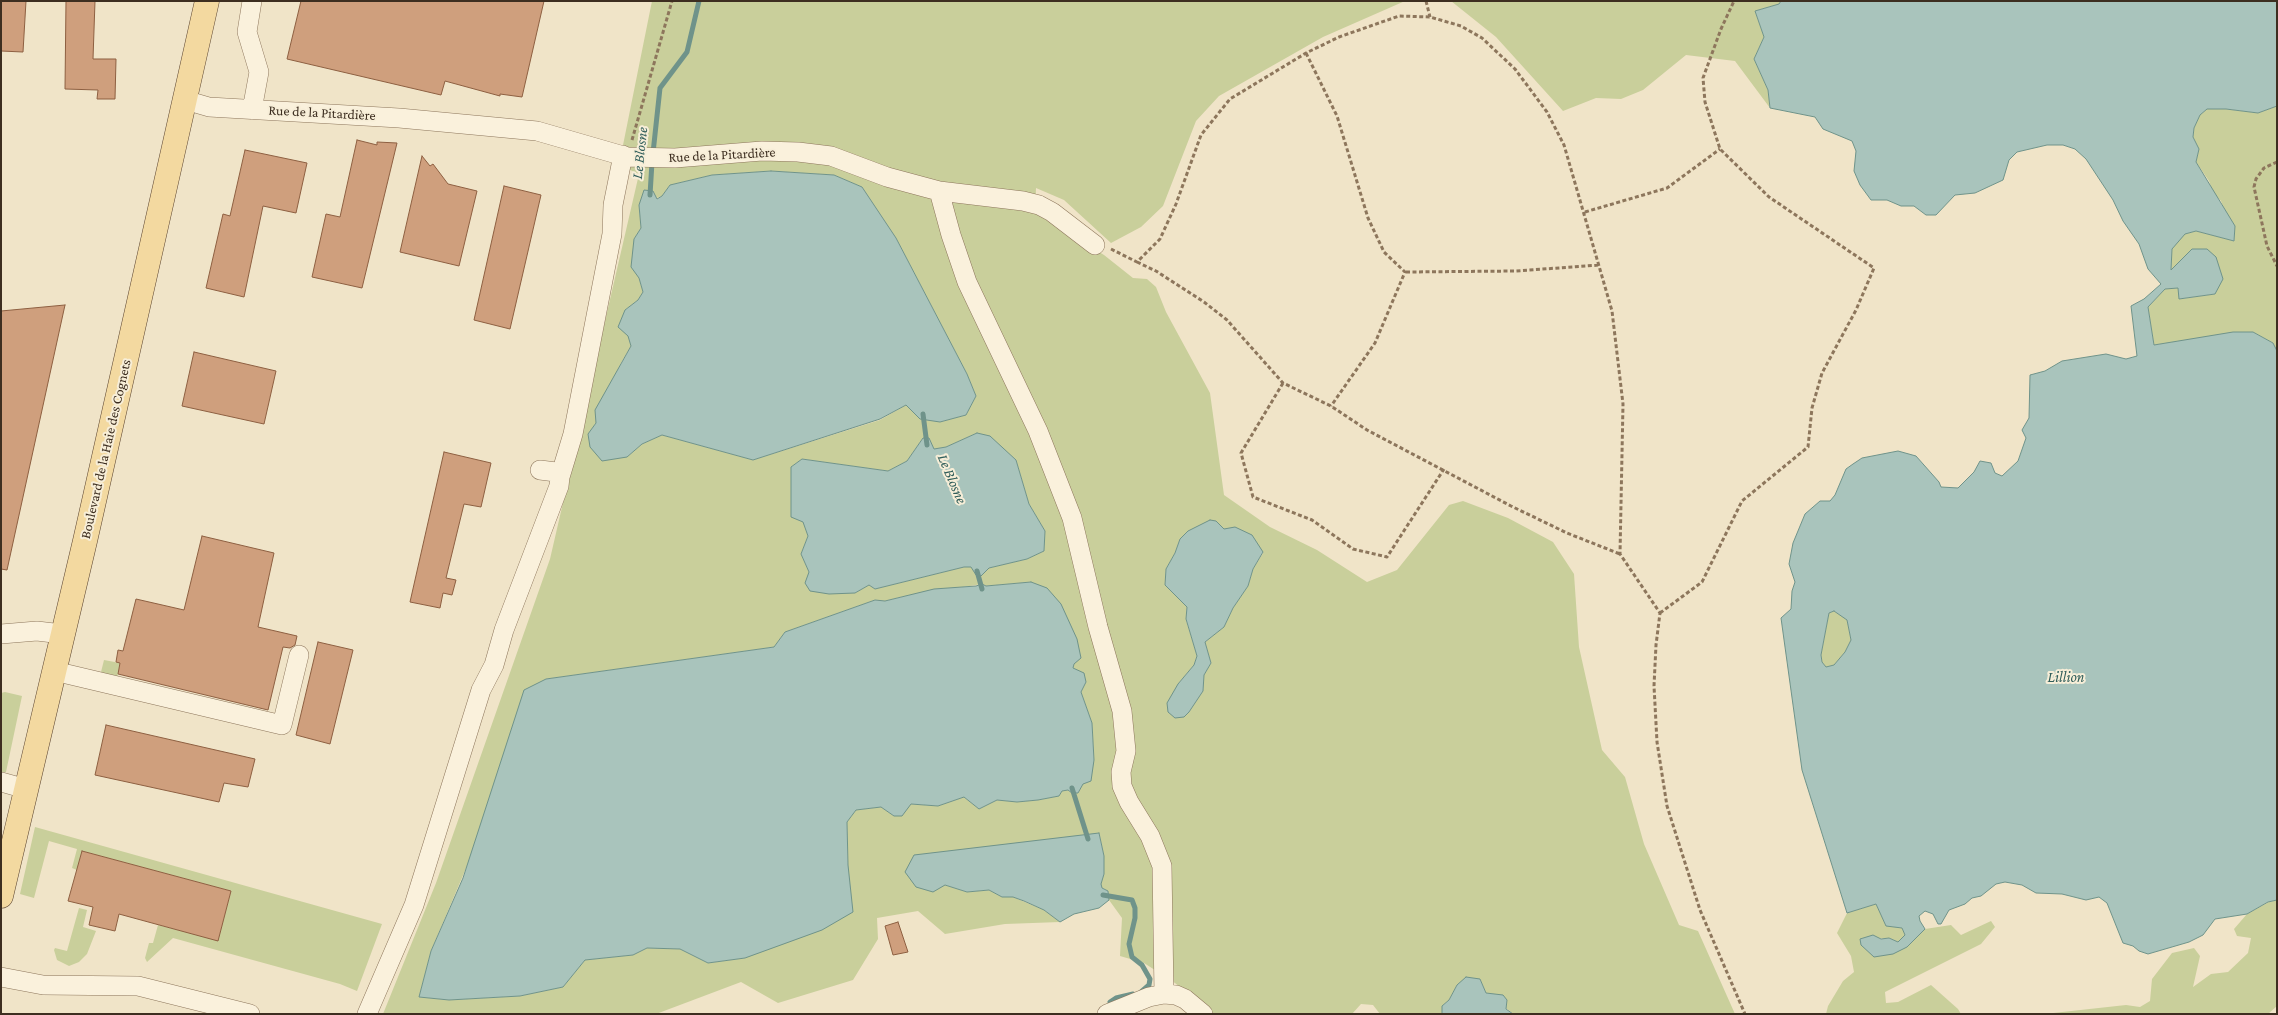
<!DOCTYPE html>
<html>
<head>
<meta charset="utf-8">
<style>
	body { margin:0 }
	#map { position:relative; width:2278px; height:1015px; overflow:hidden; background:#f0e4c8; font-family:"Crimson Pro",serif }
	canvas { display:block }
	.frame { position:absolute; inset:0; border:2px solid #3d2e20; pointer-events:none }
</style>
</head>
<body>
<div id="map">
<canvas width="2278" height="1015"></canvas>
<div class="frame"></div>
</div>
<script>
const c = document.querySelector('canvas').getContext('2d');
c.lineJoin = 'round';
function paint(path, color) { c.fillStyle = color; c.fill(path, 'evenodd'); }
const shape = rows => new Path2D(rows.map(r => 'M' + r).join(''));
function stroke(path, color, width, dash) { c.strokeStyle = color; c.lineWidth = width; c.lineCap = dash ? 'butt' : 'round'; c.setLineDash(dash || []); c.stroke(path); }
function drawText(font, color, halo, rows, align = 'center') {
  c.font = font + ' "Crimson Pro",serif'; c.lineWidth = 4; c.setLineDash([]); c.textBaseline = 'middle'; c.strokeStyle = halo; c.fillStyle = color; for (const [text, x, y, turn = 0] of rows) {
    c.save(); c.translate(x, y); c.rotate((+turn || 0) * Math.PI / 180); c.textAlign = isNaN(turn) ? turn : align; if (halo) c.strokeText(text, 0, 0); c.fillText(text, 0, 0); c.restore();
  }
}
paint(shape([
	[652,1,1405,1,1323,37,1219,96,1196,121,1163,206,1141,227,1111,243,1064,200,1036,188,1035,213,1104,255,1133,278,1147,279,1156,287,1166,312,1210,393,1224,495,1270,527,1317,550,1367,582,1397,570,1449,505,1463,501,1508,518,1553,542,1574,574,1579,647,1602,750,1625,777,1644,844,1679,925,1698,931,1735,1014,1513,1014,1506,1008,1507,1000,1486,993,1480,979,1472,979,1457,985,1449,1000,1442,1006,1442,1014,1380,1014,1373,1005,1361,1004,1352,1014,1212,1014,1175,983,1144,963,1120,956,1122,918,1109,900,1108,891,1102,888,1100,884,1104,874,1104,856,1099,833,945,885,967,892,989,890,1002,897,1013,897,1044,910,1060,922,1005,924,945,934,918,911,877,918,878,939,853,980,778,1003,741,982,656,1014,383,1014,436,883,550,559,639,174,619,165],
	[771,171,834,175,862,187,896,238,967,374,976,396,966,415,940,422,906,405,880,420,753,460,662,435,642,444,627,457,588,435,596,423,621,363,631,346,625,310,638,300,643,292,639,278,634,239,641,228,639,205,662,196,670,185,712,175],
	[977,433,1016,460,1029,504,1045,531,1044,551,1027,559,989,568,981,576,971,567,964,567,875,589,869,585,855,593,809,572,801,554,808,536,792,479,791,467,802,459,888,471,907,461,923,438,929,439,934,449,946,447],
	[1216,521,1224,529,1263,553,1253,569,1248,586,1233,608,1224,627,1205,642,1211,663,1204,675,1203,691,1189,712,1178,684,1194,665,1197,656,1186,620,1187,606,1165,585,1166,569,1175,553,1180,539],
	[1031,582,1074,664,1073,669,1086,682,1081,692,1092,723,1094,760,1078,793,1072,793,1068,790,1062,791,1059,796,1038,800,1017,802,997,800,979,809,964,797,938,806,911,804,894,816,881,807,856,810,847,822,848,865,745,958,708,963,680,949,647,948,633,955,585,960,563,987,520,996,449,1000,419,997,431,951,546,679,774,647,785,632,875,600,885,601,901,597,982,584,986,586],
	[1451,1,1781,1,1779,4,1755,11,1764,37,1754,59,1768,90,1770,108,1735,61,1686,55,1643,90,1621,99,1596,98,1563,111,1496,37],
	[2277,106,2277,351,2273,343,2253,332,2154,345,2148,307,2165,289,2178,288,2180,299,2215,294,2171,270,2172,249,2177,241,2185,234,2196,231,2234,241,2235,226,2225,212,2221,201,2213,193,2209,181,2196,162,2199,149,2193,137,2194,128,2200,115,2207,109,2226,109,2258,113],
	[1834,611,1847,619,1851,640,1845,652,1834,665,1826,667,1822,662,1821,655,1829,613],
	[104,660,120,663,117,679,100,676],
	[5,692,22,696,6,772,1,772,1,693],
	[35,827,382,924,357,991,340,984,173,938,147,962,145,958,149,943,153,943,158,925,218,940,231,891,82,851,77,870,72,868,77,849,49,841,34,898,20,894],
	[2277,900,2277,1006,2268,1014,2044,1014,2126,1005,2140,1007,2150,1001,2152,979,2172,953,2194,948,2200,956,2193,987,2211,974,2228,972,2248,953,2251,938,2237,936,2234,929,2247,914,2269,902],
	[1876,904,1886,925,1902,928,1905,935,1898,942,1889,938,1860,939,1906,947,1925,929,1951,925,1961,935,1991,921,1995,927,1981,944,1885,992,1886,1003,1898,1002,1931,985,1958,1009,1961,1014,1826,1014,1828,1006,1843,981,1854,972,1851,956,1837,933,1847,913],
	[79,908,87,910,83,927,96,931,87,954,79,962,69,966,57,960,54,950,55,948,67,951]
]), '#c9cf9b');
const water = shape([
	[1781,1,2277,1,2277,106,2258,113,2226,109,2207,109,2200,115,2194,128,2193,137,2199,149,2196,162,2235,226,2234,241,2196,231,2185,234,2172,249,2171,270,2192,249,2207,249,2216,257,2223,279,2215,294,2179,299,2178,288,2165,289,2148,307,2154,345,2233,332,2253,332,2273,343,2277,351,2277,900,2268,902,2247,914,2215,919,2203,935,2189,942,2148,954,2139,951,2133,946,2123,943,2107,903,2099,897,2086,900,2062,894,2036,893,2022,885,2005,882,1996,884,1981,896,1972,898,1965,904,1949,910,1941,924,1938,924,1933,914,1925,911,1919,916,1920,921,1925,929,1907,947,1893,954,1874,957,1861,945,1860,939,1873,935,1881,939,1889,938,1898,942,1905,935,1902,928,1886,926,1876,904,1847,913,1802,770,1781,618,1791,609,1792,591,1795,582,1789,564,1793,543,1805,514,1820,501,1830,501,1835,495,1846,469,1853,464,1862,458,1898,451,1916,456,1939,482,1941,487,1958,488,1974,472,1980,461,1991,463,1995,473,2002,476,2018,461,2026,438,2022,430,2029,418,2030,375,2045,371,2062,361,2106,354,2126,359,2137,356,2131,306,2144,299,2161,284,2148,269,2139,244,2123,221,2113,200,2086,159,2075,149,2063,145,2047,145,2017,152,2009,160,2003,180,1975,193,1955,195,1936,215,1926,215,1914,206,1901,206,1887,200,1871,200,1860,185,1854,171,1856,151,1852,141,1823,129,1815,117,1770,108,1768,90,1754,59,1764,37,1755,11,1779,4,1781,1],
	[1834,611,1847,620,1851,640,1845,652,1834,665,1826,667,1822,662,1821,655,1829,613,1834,611],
	[771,171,834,175,862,187,896,238,967,374,976,396,966,415,940,422,920,419,906,405,880,419,753,460,662,435,642,444,627,457,602,461,590,447,588,434,596,423,595,410,631,346,628,336,618,327,625,310,638,300,643,292,639,278,631,267,634,239,641,228,639,205,644,190,653,191,657,199,662,196,670,185,712,175,771,171],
	[977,433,990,436,1016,460,1029,504,1045,531,1044,551,1027,559,989,568,981,576,976,575,971,567,964,567,875,589,869,585,855,593,829,594,810,591,805,583,809,572,801,554,808,536,803,522,791,517,791,467,802,459,888,471,907,461,923,438,929,438,934,449,946,447,977,433],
	[1210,520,1216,521,1224,529,1235,527,1252,535,1263,552,1253,569,1248,586,1233,608,1224,627,1205,642,1211,663,1204,675,1203,691,1189,712,1184,717,1175,718,1168,712,1167,703,1178,684,1194,665,1197,656,1186,619,1187,607,1165,585,1166,569,1175,553,1180,539,1188,531,1210,520],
	[1031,582,1047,588,1061,604,1077,639,1081,658,1074,664,1073,668,1084,673,1086,682,1081,692,1092,723,1094,760,1091,781,1083,784,1078,793,1072,793,1068,790,1062,791,1059,796,1038,800,1017,802,997,800,979,809,964,797,938,806,911,804,902,816,894,816,881,807,856,810,847,822,848,865,853,912,822,930,745,958,708,963,680,949,647,948,633,955,585,960,563,987,520,996,449,1000,419,997,431,951,463,878,524,690,546,679,774,647,785,632,875,600,885,601,934,589,976,586,982,584,986,586,1031,582],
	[1099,833,1104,856,1104,874,1101,884,1102,888,1108,891,1109,900,1099,908,1074,914,1060,922,1044,910,1024,901,1013,897,1002,897,989,890,967,892,945,885,933,892,916,887,905,872,914,855,1099,833],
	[1466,977,1480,979,1486,993,1503,995,1507,1000,1506,1009,1513,1014,1442,1014,1442,1006,1449,1000,1457,985,1466,977]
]);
paint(water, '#a9c4bc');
stroke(water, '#6f938a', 1);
stroke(shape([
	[653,153,660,88,687,52,699,1],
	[650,195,652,162],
	[923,414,927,445],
	[977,571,982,589],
	[1072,788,1088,839],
	[1103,895,1132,900,1135,908,1135,918,1129,944,1132,957,1142,965,1150,979,1149,985,1141,992],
	[1110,1002,1116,998,1133,994]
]), '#6f938a', 5);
const building = shape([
	[1,1,26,1,23,52,1,51,1,1],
	[66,1,95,1,93,59,116,59,115,99,97,99,98,90,65,89,66,1],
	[301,1,544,1,522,97,500,94,500,96,445,81,441,95,287,59,301,1],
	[357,140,377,145,377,142,397,143,362,288,312,277,326,214,340,217,357,140],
	[245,150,307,163,296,213,263,206,244,297,206,288,223,214,230,216,245,150],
	[422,156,430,166,433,164,448,184,477,191,459,266,400,252,422,156],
	[504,186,541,195,510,329,474,320,504,186],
	[65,305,7,570,1,569,1,311,65,305],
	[194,352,276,371,264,424,182,406,194,352],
	[444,452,491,463,481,507,464,504,446,578,456,580,452,595,443,593,440,608,410,602,444,452],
	[202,536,274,553,258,627,297,636,295,645,290,648,283,647,268,710,118,674,120,663,116,662,118,650,123,651,136,599,184,610,202,536],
	[318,642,353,650,330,744,296,735,318,642],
	[106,725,255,759,248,787,224,783,219,802,95,775,106,725],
	[82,851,231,891,218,941,119,914,115,931,89,925,93,907,68,901,82,851],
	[898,922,908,952,893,955,885,926,898,922]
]);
paint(building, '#cf9f7d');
stroke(building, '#8d5f41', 1);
const minor = shape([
	[185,100,209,107,399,118,537,131,627,157,675,158,762,151,798,152,831,156,887,177,939,191,1023,201,1039,205,1052,212,1095,245],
	[252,110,259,72,247,32,252,1],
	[939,191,951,235,967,282,1038,431,1072,518,1098,627,1122,711,1126,751,1121,772,1122,786,1129,802,1150,836,1162,866,1164,994],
	[560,477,573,434,612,234,613,205,623,155],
	[1,634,37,631,62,634],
	[54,671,282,725,299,655],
	[1,782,26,789],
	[1,977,43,985,138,986,250,1014],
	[367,1014,414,905,481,690,494,665,504,630,559,486,560,477,556,472,540,470],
	[1107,1014,1149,997,1164,994,1176,995,1185,999,1203,1014]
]);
const major = shape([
	[1,896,85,541,207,1]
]);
stroke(minor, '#8d765c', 20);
stroke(major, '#5b4430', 25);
stroke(shape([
	[1426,1,1430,17],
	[1306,53,1337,116,1368,218,1384,252,1405,272,1375,343,1331,406],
	[632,140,672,1],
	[2277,162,2264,168,2256,179,2254,187,2267,246,2277,266],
	[1585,212,1667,188,1720,149],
	[1111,249,1137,262,1160,239,1176,204,1201,135,1230,99,1306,53,1339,37,1399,16,1430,17,1461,26,1482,38,1515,69,1547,112,1564,145,1612,311,1623,404,1620,554,1660,613,1656,645,1654,686,1657,742,1667,806,1700,910,1745,1014],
	[1137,262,1156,271,1204,302,1227,320,1283,383,1331,406,1367,430,1511,506,1567,533,1620,554],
	[1406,272,1516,271,1600,265],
	[1283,383,1241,453,1253,497,1312,520,1353,549,1387,557,1444,469],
	[1660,613,1702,582,1742,501,1808,447,1812,408,1822,373,1856,310,1874,268,1769,197,1720,149,1705,102,1703,78,1721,29,1734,1]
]), '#8d765c', 3, [4, 2.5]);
stroke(minor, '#faf1dc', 19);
stroke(major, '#f3d9a0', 24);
drawText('14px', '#3d2e20', '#f7eed8', [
	["Rue de la Pitardière",322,113,3],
	["Rue de la Pitardière",722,155,-3],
	["Boulevard de la Haie des Cognets",106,449,-77]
]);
drawText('italic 15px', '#2f5d5a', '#f7eed8', [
	["Le Blosne",640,153,-84],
	["Le Blosne",952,479,67],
	["Lillion",2066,677]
]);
</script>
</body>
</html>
